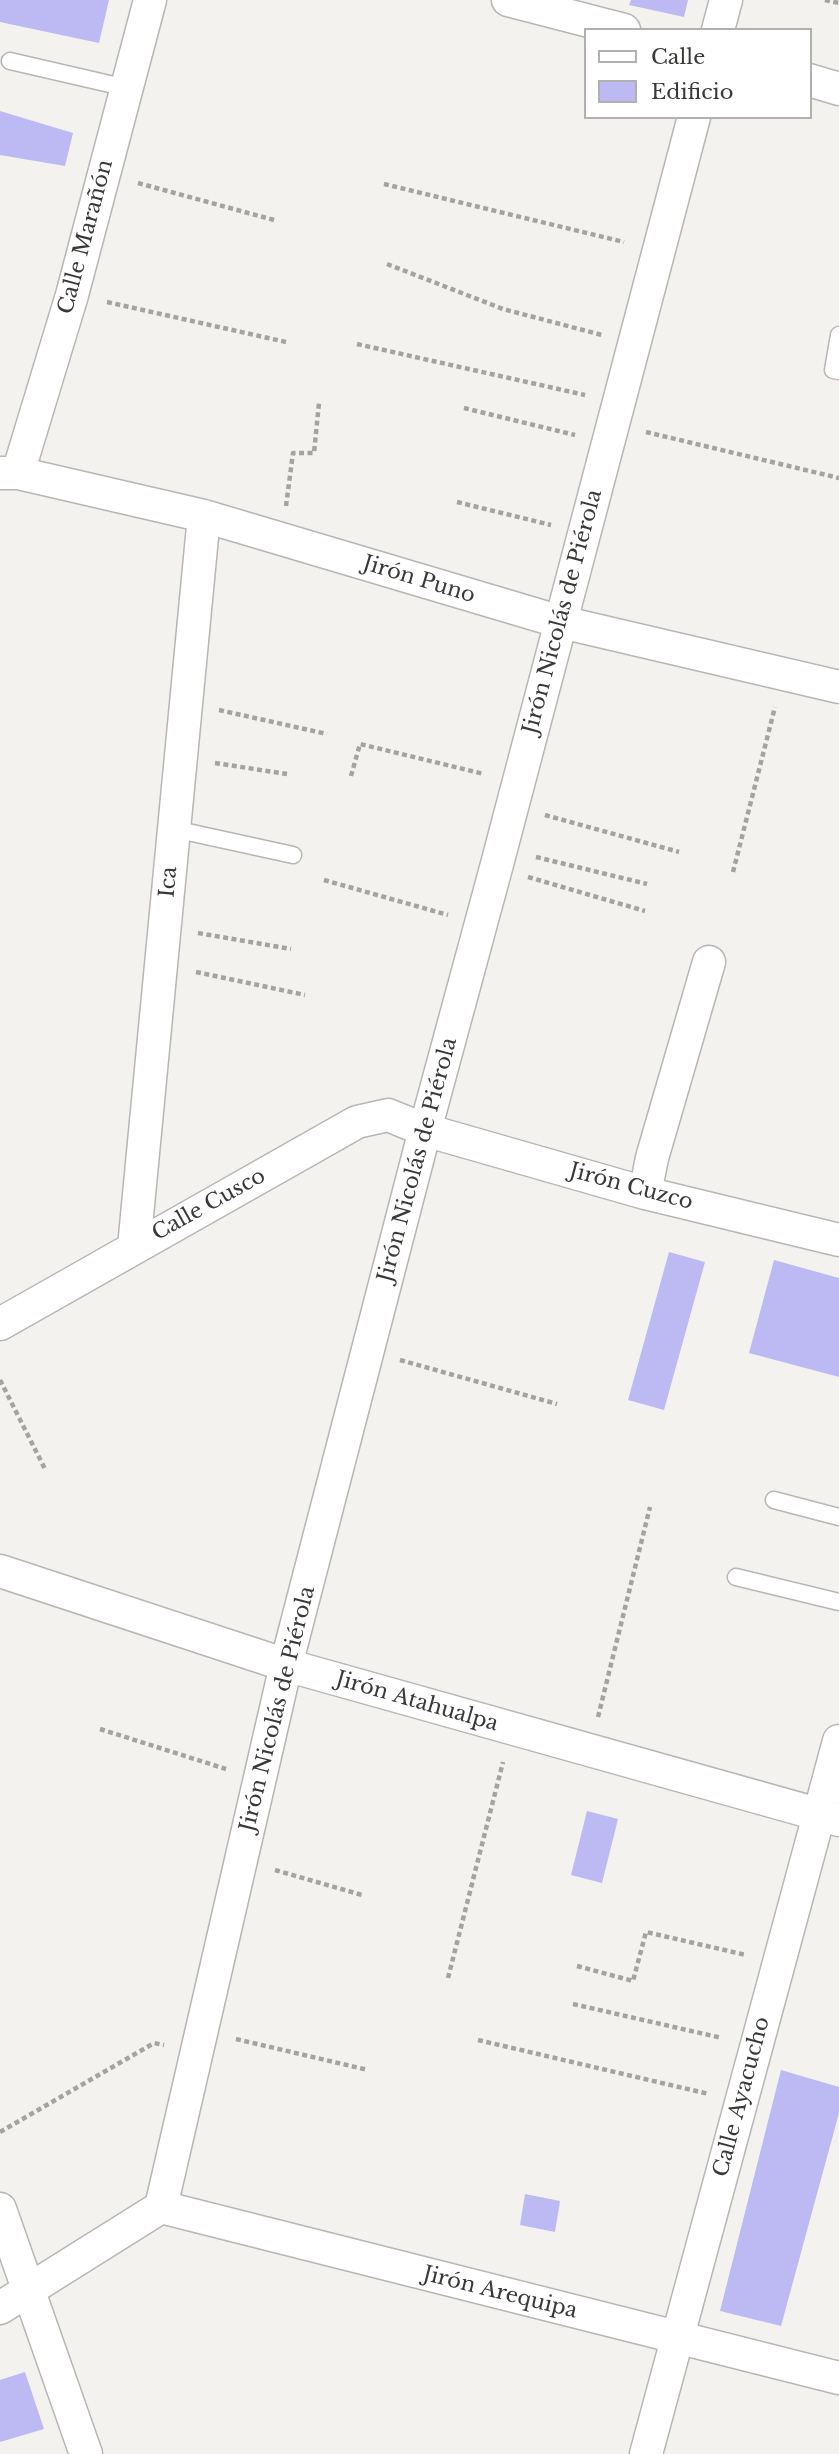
<!DOCTYPE html>
<html>
<head>
<meta charset="utf-8">
<style>
	body { margin:0 }
	#map { position:relative; width:839px; height:2454px; overflow:hidden; background:#f4f2ef; font-family:"Libre Baskerville",serif }
	canvas { display:block }
	.legend { position:absolute; left:584px; top:28px; width:228px; height:91px; box-sizing:border-box; background:#fff; border:2px solid #b0b0af; margin:0; padding:9px 12px; list-style:none; font-size:21px; color:#393937 }
	.legend li { display:flex; align-items:center; gap:14px; height:35px }
	.legend b { width:35px; border:2px solid #b0b0af }
</style>
</head>
<body>
<div id="map">
<canvas width="839" height="2454"></canvas>
<ul class="legend">
<li><b style="height:9px;background:#fff"></b>Calle</li>
<li><b style="height:19px;background:#bdb9f3"></b>Edificio</li>
</ul>
</div>
<script>
const c = document.querySelector('canvas').getContext('2d');
c.lineJoin = 'round';
function paint(path, color) { c.fillStyle = color; c.fill(path, 'evenodd'); }
const shape = rows => new Path2D(rows.map(r => 'M' + r).join(''));
function stroke(path, color, width, dash) { c.strokeStyle = color; c.lineWidth = width; c.lineCap = dash ? 'butt' : 'round'; c.setLineDash(dash || []); c.stroke(path); }
function drawText(font, color, halo, rows, align = 'center') {
  c.font = font + ' "Libre Baskerville",serif'; c.lineWidth = 5; c.setLineDash([]); c.textBaseline = 'middle'; c.strokeStyle = halo; c.fillStyle = color; for (const [text, x, y, turn = 0] of rows) {
    c.save(); c.translate(x, y); c.rotate((+turn || 0) * Math.PI / 180); c.textAlign = isNaN(turn) ? turn : align; if (halo) c.strokeText(text, 0, 0); c.fillText(text, 0, 0); c.restore();
  }
}
paint(shape([
	[0,0,109,0,99,43,0,22],
	[631,0,688,0,684,17,629,5],
	[0,111,73,133,65,166,0,155],
	[669,1252,705,1262,664,1410,628,1400],
	[774,1260,839,1278,839,1377,749,1353],
	[587,1811,618,1819,602,1883,571,1875],
	[781,2070,839,2087,839,2113,781,2326,720,2311],
	[525,2194,560,2201,555,2232,520,2225],
	[25,2372,44,2429,0,2442,0,2380]
]), '#bdb9f3');
const service = shape([
	[10,61,127,88],
	[839,335,833,370,839,371],
	[174,829,293,855],
	[774,1500,839,1517],
	[736,1577,839,1602]
]);
const minor = shape([
	[508,0,624,30],
	[718,30,726,0],
	[809,80,839,89],
	[0,473,18,473,204,516,561,622,839,687],
	[18,473,72,295,150,0],
	[645,1193,652,1158,709,962],
	[134,1247,204,516],
	[0,1324,357,1122,388,1115,425,1130,645,1193,839,1240],
	[0,1571,286,1665,839,1820],
	[161,2207,286,1665,425,1130,496,868,694,117],
	[161,2207,839,2378],
	[0,2209,86,2454],
	[0,2308,161,2207],
	[646,2454,839,1741]
]);
stroke(service, '#b8b6b4', 19);
stroke(minor, '#b8b6b4', 35);
stroke(shape([
	[825,0,839,3],
	[138,183,274,220],
	[384,184,624,242],
	[387,264,503,309,602,335],
	[107,302,286,342],
	[357,344,585,395],
	[464,408,575,435],
	[646,432,839,478],
	[457,502,551,525],
	[286,506,293,453,314,453,319,403],
	[219,710,327,734],
	[215,763,287,774],
	[351,776,360,744,484,774],
	[545,815,679,852],
	[536,857,647,884],
	[733,872,775,707],
	[528,877,645,911],
	[324,880,448,915],
	[198,933,291,949],
	[196,972,305,995],
	[400,1360,557,1404],
	[0,1380,46,1471],
	[598,1717,650,1507],
	[100,1729,226,1769],
	[275,1870,362,1895],
	[577,1966,633,1981,646,1932,746,1955],
	[448,1978,503,1762],
	[573,2004,722,2038],
	[236,2039,368,2070],
	[478,2040,709,2094],
	[0,2132,154,2043,164,2045]
]), '#a4a3a1', 4.5, [5, 3.5]);
stroke(service, '#fff', 16);
stroke(minor, '#fff', 32);
drawText('21px', '#393937', '#fff', [
	["Calle Marañón",86,237,-75],
	["Jirón Puno",419,580,17],
	["Jirón Nicolás de Piérola",563,612,-75],
	["Ica",169,882,-85],
	["Jirón Nicolás de Piérola",418,1160,-75],
	["Jirón Cuzco",631,1187,15],
	["Calle Cusco",209,1205,-29],
	["Jirón Atahualpa",417,1702,16],
	["Jirón Nicolás de Piérola",278,1709,-76],
	["Calle Ayacucho",742,2097,-75],
	["Jirón Arequipa",500,2293,14]
]);
</script>
</body>
</html>
